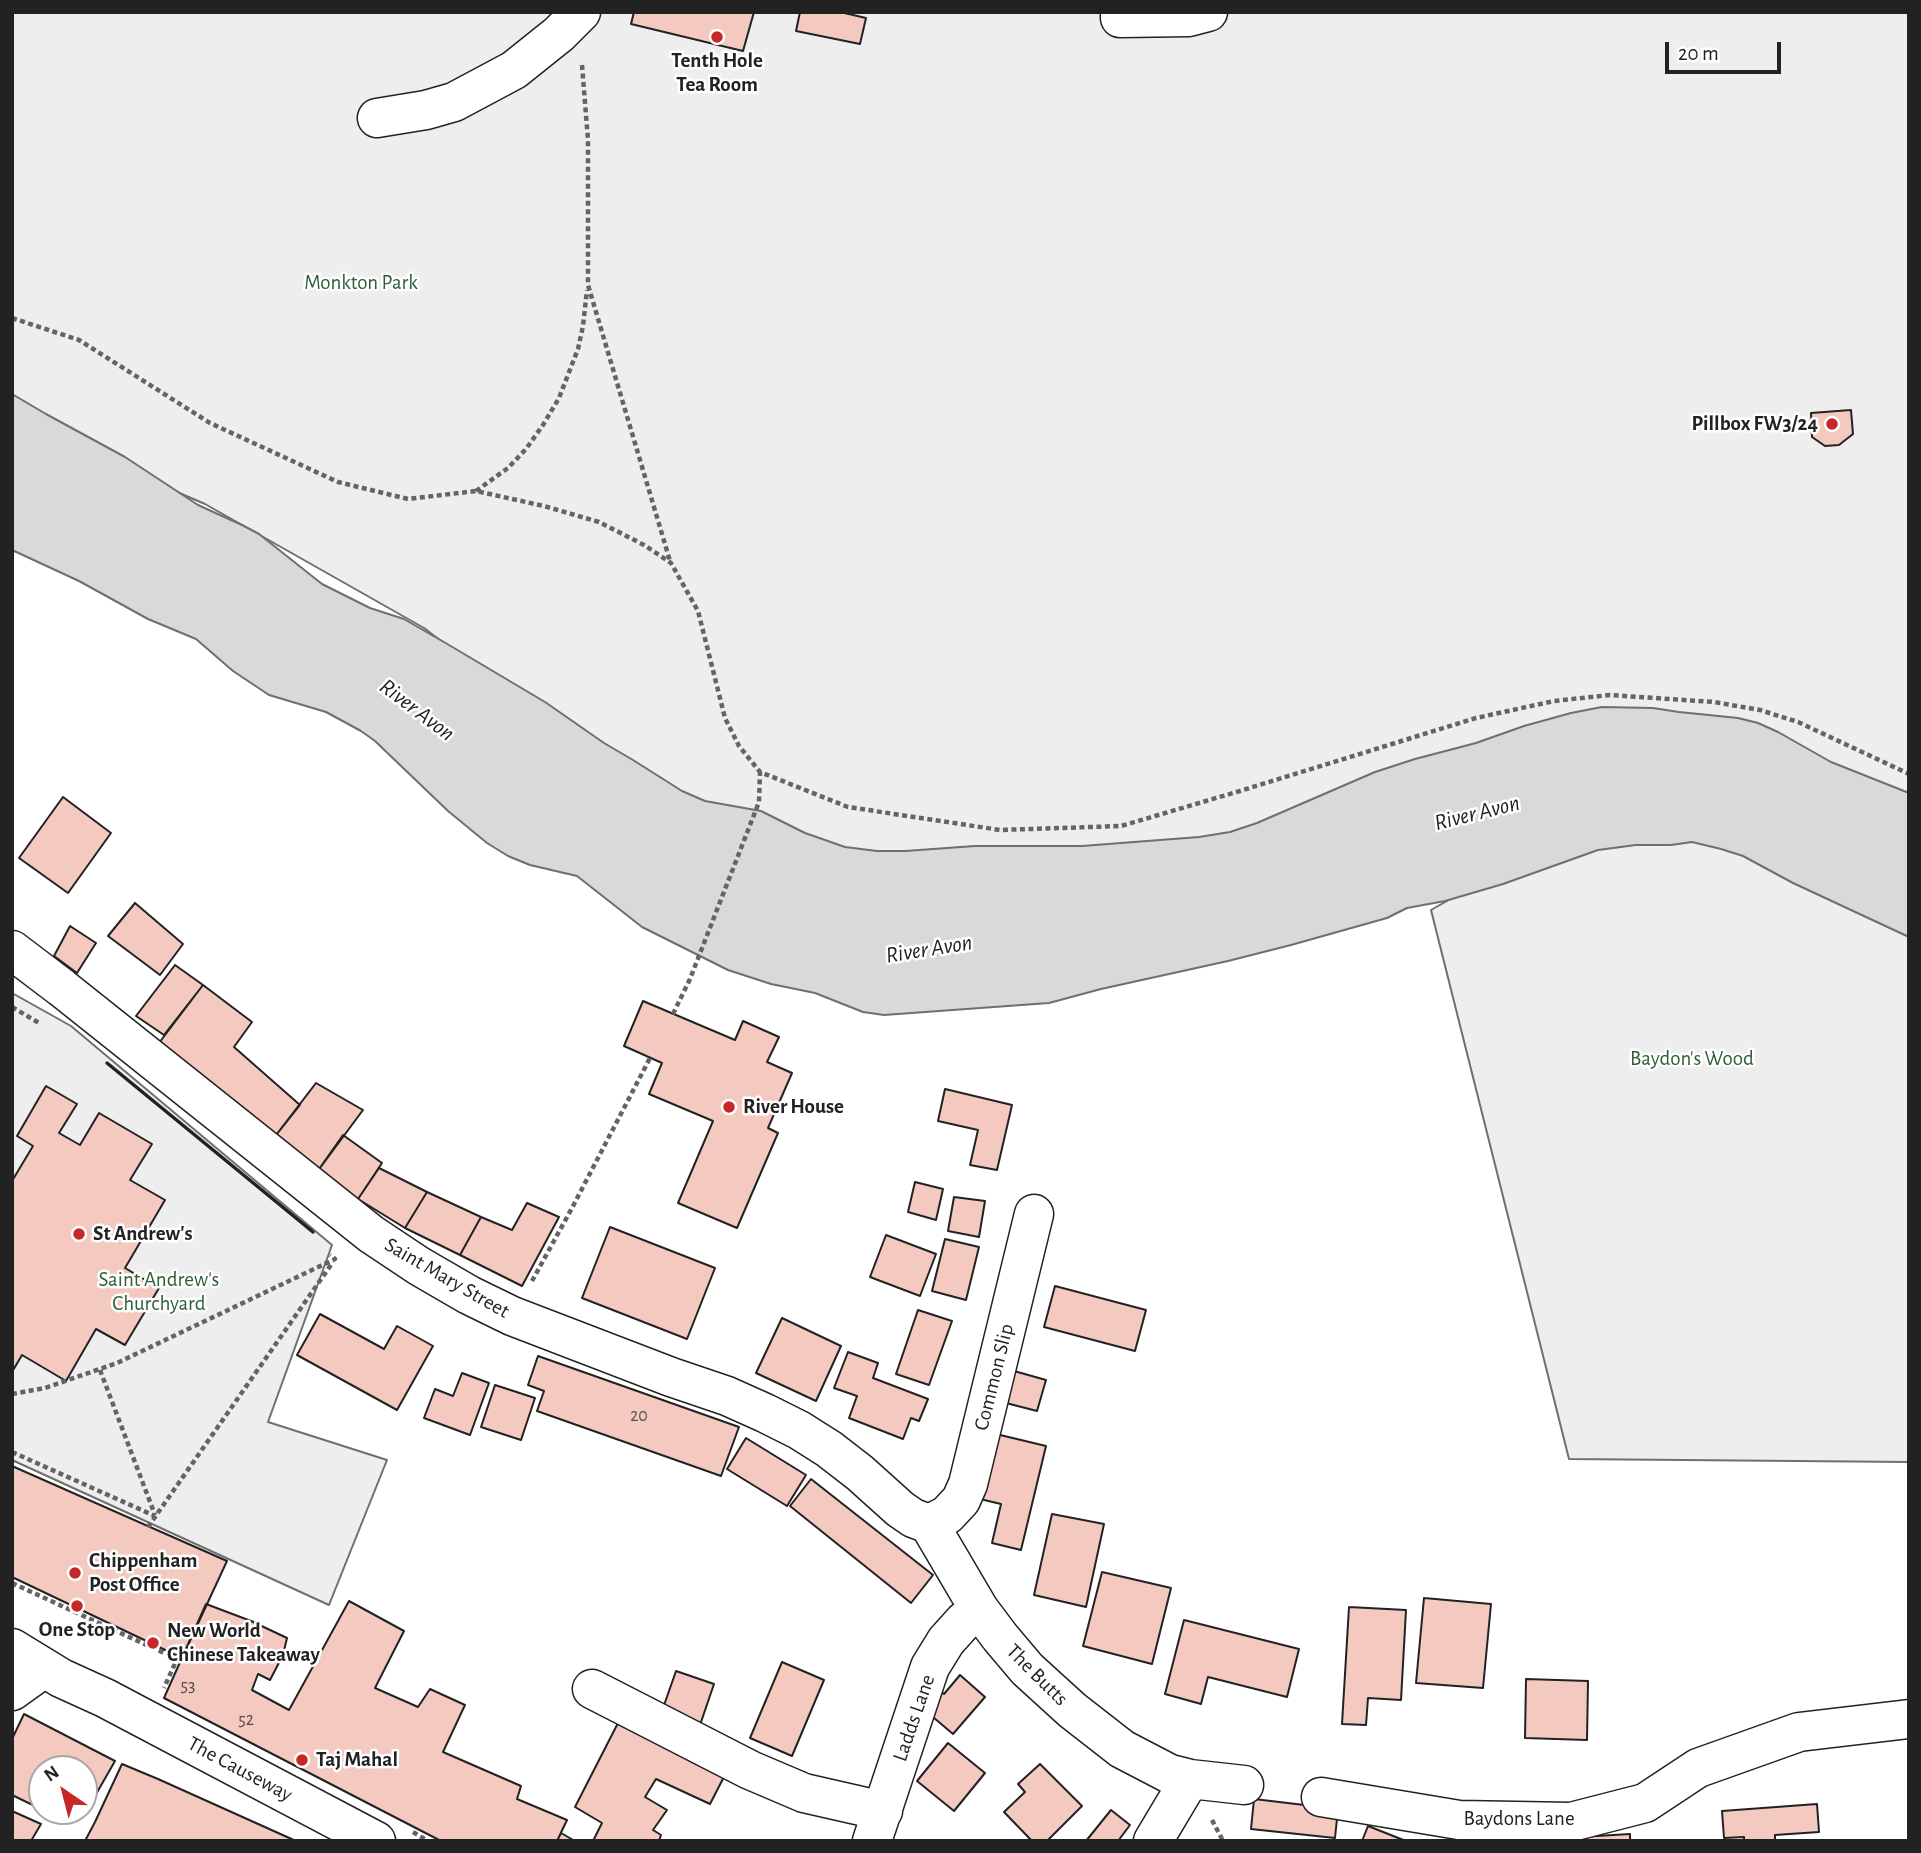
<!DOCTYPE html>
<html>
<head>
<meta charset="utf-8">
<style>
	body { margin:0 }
	#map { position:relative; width:1921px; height:1853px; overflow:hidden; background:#fff; font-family:"Alegreya Sans",sans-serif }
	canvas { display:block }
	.frame { position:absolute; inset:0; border:14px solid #222; pointer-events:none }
	.north { position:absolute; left:28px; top:1755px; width:70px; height:70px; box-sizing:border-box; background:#fff; border:2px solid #a7a7a7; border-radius:50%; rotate:325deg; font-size:19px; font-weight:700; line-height:28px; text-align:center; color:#222 }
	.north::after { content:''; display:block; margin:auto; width:24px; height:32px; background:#c62828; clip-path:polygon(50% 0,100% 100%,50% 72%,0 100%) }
	.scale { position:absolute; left:1665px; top:42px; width:116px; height:32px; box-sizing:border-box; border:4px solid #222; border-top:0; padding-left:9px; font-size:21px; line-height:24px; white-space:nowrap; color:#222; -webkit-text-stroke:5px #fff; paint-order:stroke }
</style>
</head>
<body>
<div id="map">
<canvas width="1921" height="1853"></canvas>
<div class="frame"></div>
<div class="north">N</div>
<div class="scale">20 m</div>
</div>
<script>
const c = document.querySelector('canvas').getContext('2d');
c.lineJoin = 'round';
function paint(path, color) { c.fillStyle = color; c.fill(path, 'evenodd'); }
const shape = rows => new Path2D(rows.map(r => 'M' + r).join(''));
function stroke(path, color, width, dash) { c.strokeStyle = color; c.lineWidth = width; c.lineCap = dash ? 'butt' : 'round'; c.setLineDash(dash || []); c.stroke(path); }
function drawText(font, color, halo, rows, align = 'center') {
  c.font = font + ' "Alegreya Sans",sans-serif'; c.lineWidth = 5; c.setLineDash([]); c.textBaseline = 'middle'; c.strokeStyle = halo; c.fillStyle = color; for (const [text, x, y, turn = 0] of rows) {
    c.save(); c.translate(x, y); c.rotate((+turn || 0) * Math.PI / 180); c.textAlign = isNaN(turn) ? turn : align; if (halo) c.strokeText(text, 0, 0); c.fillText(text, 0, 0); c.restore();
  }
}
const green = shape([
	[12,12,1909,12,1909,806,1193,858,919,869,699,814,530,709,424,628,205,504,12,421,12,12],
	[1669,829,1909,908,1909,1462,1569,1459,1431,910,1489,877,1669,829],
	[12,993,71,1026,332,1245,268,1422,387,1460,329,1605,12,1460,12,993]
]);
paint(green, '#eee');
stroke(green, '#6f6f6f', 2);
const water = shape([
	[12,394,46,414,125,457,198,505,242,525,259,534,322,584,370,608,404,619,449,645,545,702,604,743,633,760,682,791,705,801,761,811,805,833,845,847,877,851,905,851,975,846,1082,846,1199,837,1230,832,1257,823,1375,772,1415,759,1476,743,1524,726,1571,713,1602,707,1653,708,1679,712,1738,718,1758,723,1778,732,1831,762,1909,793,1909,937,1793,883,1743,856,1721,849,1692,842,1671,845,1636,845,1598,850,1503,884,1445,901,1407,908,1387,918,1291,945,1228,961,1101,989,1049,1003,884,1015,863,1012,815,993,771,984,728,970,642,927,577,876,530,865,508,856,487,843,448,811,375,741,361,731,326,712,269,695,233,671,196,639,148,619,79,581,12,550,12,394]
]);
paint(water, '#d9d9d9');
stroke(water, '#6f6f6f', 2);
const building = shape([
	[634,12,754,12,743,51,631,24,634,12],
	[800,12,840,12,866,18,860,44,796,31,800,12],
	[1851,410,1853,434,1839,445,1825,446,1812,437,1811,413,1851,410],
	[63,797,111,833,68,893,19,858,63,797],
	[135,903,183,944,160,975,108,936,135,903],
	[70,926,96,943,77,973,54,956,70,926],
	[175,965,203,985,164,1035,136,1016,175,965],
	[203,985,252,1022,234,1047,300,1105,273,1139,159,1043,203,985],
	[643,1001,735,1040,743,1021,779,1037,767,1062,792,1073,768,1128,778,1133,737,1228,678,1203,713,1121,649,1094,662,1063,624,1046,643,1001],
	[316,1083,363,1110,317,1172,273,1139,316,1083],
	[46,1086,77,1104,59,1133,80,1145,99,1113,152,1144,130,1180,165,1200,125,1268,159,1288,125,1345,96,1329,66,1381,22,1355,12,1372,12,1181,33,1146,17,1136,46,1086],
	[945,1089,1012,1105,997,1170,970,1165,978,1130,938,1121,945,1089],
	[343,1135,382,1163,358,1199,317,1172,343,1135],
	[379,1168,427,1192,405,1228,358,1199,379,1168],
	[915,1182,943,1189,936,1220,908,1212,915,1182],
	[427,1192,481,1217,460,1255,405,1228,427,1192],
	[954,1197,985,1201,979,1237,948,1231,954,1197],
	[527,1203,559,1217,522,1286,460,1255,481,1217,512,1230,527,1203],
	[610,1227,715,1268,687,1339,582,1298,610,1227],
	[886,1235,936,1254,920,1296,870,1277,886,1235],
	[945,1239,979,1247,966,1300,932,1291,945,1239],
	[1055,1286,1146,1310,1135,1351,1044,1327,1055,1286],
	[918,1310,952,1321,929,1385,896,1374,918,1310],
	[320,1314,384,1349,397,1326,433,1346,397,1410,297,1355,320,1314],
	[782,1318,841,1346,816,1401,756,1373,782,1318],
	[848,1352,878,1363,873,1378,928,1399,919,1421,911,1418,903,1439,849,1418,857,1396,834,1388,848,1352],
	[538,1356,739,1427,721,1476,537,1411,544,1391,528,1385,538,1356],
	[1014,1371,1046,1380,1037,1411,1006,1403,1014,1371],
	[462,1373,489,1383,470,1435,424,1418,435,1389,453,1396,462,1373],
	[495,1385,535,1398,521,1440,481,1427,495,1385],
	[996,1434,1046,1446,1021,1550,992,1543,1001,1504,980,1499,996,1434],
	[746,1438,806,1475,787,1506,727,1469,746,1438],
	[12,1466,227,1561,182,1658,12,1577,12,1466],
	[811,1479,933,1575,911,1603,790,1506,811,1479],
	[1052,1514,1104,1524,1086,1607,1034,1595,1052,1514],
	[1102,1572,1171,1588,1152,1664,1083,1646,1102,1572],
	[1424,1598,1491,1604,1483,1688,1416,1683,1424,1598],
	[349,1601,404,1631,375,1688,418,1707,430,1689,465,1705,443,1752,521,1786,517,1799,567,1820,557,1841,441,1841,164,1698,206,1604,251,1621,287,1638,283,1655,270,1680,258,1674,252,1690,289,1710,349,1601],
	[1349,1607,1406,1610,1401,1700,1368,1698,1366,1725,1342,1724,1349,1607],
	[1184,1620,1299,1649,1287,1697,1208,1677,1201,1704,1165,1694,1184,1620],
	[782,1662,824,1680,792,1756,750,1738,782,1662],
	[676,1671,714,1684,700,1725,662,1711,676,1671],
	[960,1675,985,1697,953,1734,927,1712,935,1687,944,1694,960,1675],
	[1526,1679,1588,1681,1587,1740,1525,1738,1526,1679],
	[24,1714,115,1761,87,1810,84,1809,84,1769,42,1769,41,1809,12,1795,12,1739,24,1714],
	[618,1723,727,1771,710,1804,656,1779,645,1797,667,1810,653,1830,661,1835,659,1841,593,1841,602,1823,575,1807,618,1723],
	[948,1743,985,1773,954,1811,917,1781,948,1743],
	[122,1764,158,1779,296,1841,85,1841,95,1822,122,1764],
	[1040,1764,1082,1806,1047,1841,1032,1841,1004,1812,1025,1792,1018,1784,1040,1764],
	[1254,1799,1338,1809,1335,1838,1251,1829,1254,1799],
	[1817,1804,1819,1832,1775,1835,1775,1841,1744,1841,1744,1837,1724,1838,1722,1811,1817,1804],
	[1111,1810,1130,1825,1118,1841,1086,1841,1111,1810],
	[12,1811,41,1824,31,1841,12,1841,12,1811],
	[1368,1826,1406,1841,1362,1841,1368,1826],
	[561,1833,575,1841,557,1841,561,1833],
	[1630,1834,1630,1841,1514,1841,1630,1834]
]);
paint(building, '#f3c9c0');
stroke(building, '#222', 2);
const minor = shape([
	[1120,12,1120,18,1189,17,1208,12],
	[377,118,426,110,454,102,514,70,559,34,581,12],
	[12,950,62,988,371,1234,419,1266,469,1295,512,1316,671,1377,727,1396,765,1413,799,1430,829,1449,860,1473,900,1509,913,1518,929,1524],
	[929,1524,979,1609,1000,1637,1027,1669,1072,1710,1122,1749,1170,1774,1190,1779,1244,1785],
	[929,1524,947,1515,961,1500,968,1484,1034,1214],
	[12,1648,61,1678,105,1698,376,1841],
	[592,1689,750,1770,804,1793,883,1811],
	[12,1691,44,1668],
	[1321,1797,1459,1820,1571,1822,1645,1803,1698,1768,1799,1732,1909,1719],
	[872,1841,930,1667,946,1641,964,1621,979,1609],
	[1153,1841,1190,1779]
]);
stroke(minor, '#222', 41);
stroke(shape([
	[582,65,588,140,588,285,670,561],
	[12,318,79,340,210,423,338,482,408,499,476,491,544,506,599,522,644,545,671,563,698,611,725,718,739,746,760,772,848,807,1000,830,1121,826,1240,791,1476,718,1554,701,1610,695,1714,702,1760,710,1798,722,1909,774],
	[476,491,508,468,526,449,543,425,559,398,578,349,583,326,587,290],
	[12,1007,39,1023],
	[673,1014,690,979,759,802,760,772],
	[532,1281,572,1208,650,1058],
	[100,1370,155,1515],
	[12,1394,45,1388,117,1363,335,1259,330,1255],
	[12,1452,155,1516],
	[148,1527,333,1262],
	[12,1583,177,1659,164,1688],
	[1212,1820,1223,1841],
	[413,1832,428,1841]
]), '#646464', 4.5, [5, 3.5]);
stroke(minor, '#fff', 38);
stroke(shape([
	[107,1063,313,1232]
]), '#222', 3.5);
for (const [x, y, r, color] of [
	[717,37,7,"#c62828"],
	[1832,424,7,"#c62828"],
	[729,1107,7,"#c62828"],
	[79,1234,7,"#c62828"],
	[75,1573,7,"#c62828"],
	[77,1606,7,"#c62828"],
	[153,1643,7,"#c62828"],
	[302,1760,7,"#c62828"]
]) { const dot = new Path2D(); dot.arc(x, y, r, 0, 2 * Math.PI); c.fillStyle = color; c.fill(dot); stroke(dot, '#fff', 2.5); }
drawText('18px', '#564c4a', null, [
	["20",639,1416],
	["53",188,1686],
	["52",246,1720]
]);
drawText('bold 21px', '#222', '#fff', [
	["Tenth Hole",717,61,"center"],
	["Tea Room",717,85,"center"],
	["Pillbox FW3/24",1818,424,"right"],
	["River House",743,1107],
	["St Andrew's",93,1234],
	["Chippenham",89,1561],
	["Post Office",89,1585],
	["One Stop",77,1630,"center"],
	["New World",167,1631],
	["Chinese Takeaway",167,1655],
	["Taj Mahal",316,1760]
], 'left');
drawText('21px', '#2f5e38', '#fff', [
	["Monkton Park",361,283],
	["Baydon's Wood",1692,1059],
	["Saint Andrew's",159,1280],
	["Churchyard",159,1304]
]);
drawText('21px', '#222', '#fff', [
	["Saint Mary Street",447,1278,30],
	["Common Slip",994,1377,-76],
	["The Butts",1037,1675,45],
	["Ladds Lane",914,1718,-71],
	["The Causeway",240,1769,28],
	["Baydons Lane",1519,1819]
]);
drawText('italic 23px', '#222', '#fff', [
	["River Avon",417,710,37],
	["River Avon",1477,813,-14],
	["River Avon",929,949,-9]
]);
</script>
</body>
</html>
